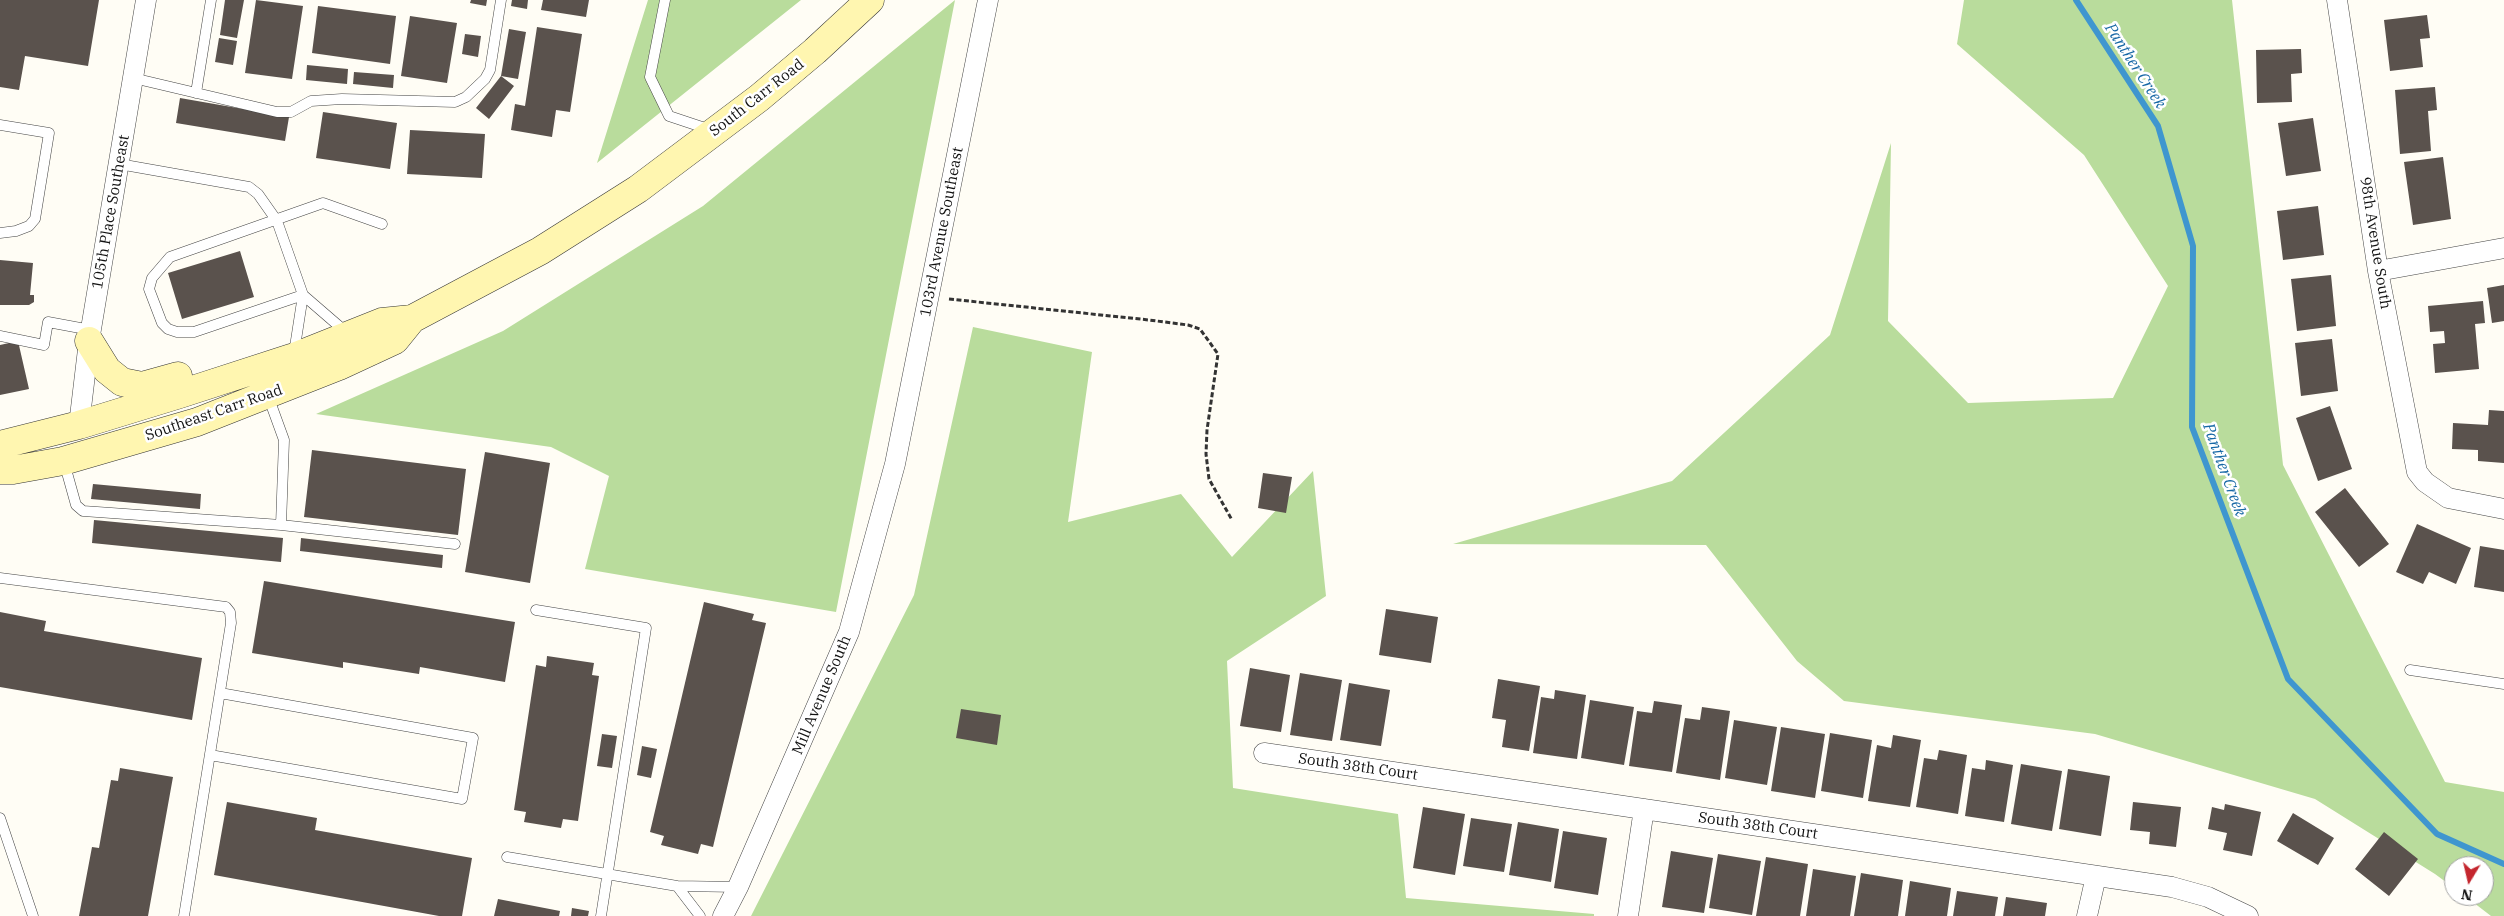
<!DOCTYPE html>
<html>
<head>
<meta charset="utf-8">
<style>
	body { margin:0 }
	#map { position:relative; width:2504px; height:916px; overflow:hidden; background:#fffdf5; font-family:"IBM Plex Serif",serif }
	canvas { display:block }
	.north { position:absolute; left:2444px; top:856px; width:50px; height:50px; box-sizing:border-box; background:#fff; border:1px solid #a0a0a0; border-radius:50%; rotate:189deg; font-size:14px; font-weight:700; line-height:20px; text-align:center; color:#111 }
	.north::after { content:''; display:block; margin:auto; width:18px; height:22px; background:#c4262e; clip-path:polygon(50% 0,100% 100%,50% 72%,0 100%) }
</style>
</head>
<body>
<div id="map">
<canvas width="2504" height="916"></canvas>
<div class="north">N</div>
</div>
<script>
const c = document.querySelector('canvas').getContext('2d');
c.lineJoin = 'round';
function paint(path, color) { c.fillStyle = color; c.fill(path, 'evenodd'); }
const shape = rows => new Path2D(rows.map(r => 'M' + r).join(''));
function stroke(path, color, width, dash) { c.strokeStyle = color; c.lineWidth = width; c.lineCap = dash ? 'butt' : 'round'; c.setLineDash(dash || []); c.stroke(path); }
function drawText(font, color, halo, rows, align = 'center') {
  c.font = font + ' "IBM Plex Serif",serif'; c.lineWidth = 5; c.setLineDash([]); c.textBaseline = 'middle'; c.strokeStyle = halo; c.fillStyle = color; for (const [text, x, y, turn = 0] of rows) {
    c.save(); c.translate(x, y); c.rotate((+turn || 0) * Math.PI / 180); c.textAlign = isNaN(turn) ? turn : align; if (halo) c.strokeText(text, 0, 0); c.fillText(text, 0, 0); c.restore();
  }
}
paint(shape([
	[648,0,801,0,597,163],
	[955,0,836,612,585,569,609,476,551,447,316,414,503,331,703,206],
	[1964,0,2232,0,2283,465,2445,782,2504,792,2504,916,2491,916,2465,896,2484,896,2484,866,2454,866,2454,888,2435,874,2315,799,2095,734,1844,701,1797,661,1706,545,1453,544,1672,481,1830,335,1891,143,1888,321,1968,403,2113,398,2168,286,2084,155,1957,44],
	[973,327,1092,352,1068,522,1181,494,1232,557,1313,471,1326,596,1227,661,1233,788,1398,814,1406,898,1594,914,1594,916,751,916,914,595]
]), '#b9dc9c');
stroke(shape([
	[2076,0,2158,126,2193,246,2192,427,2288,679,2437,834,2504,864]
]), '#3f96cf', 6);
paint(shape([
	[0,0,99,0,88,66,25,56,19,90,0,87],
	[225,0,244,0,237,38,220,35],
	[256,0,303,6,292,79,245,73],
	[471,0,487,0,486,6,470,3],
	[512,0,528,0,527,9,511,6],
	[543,0,589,0,586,17,541,10],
	[318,6,396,16,390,64,312,53],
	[2427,15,2430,38,2420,39,2423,67,2390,71,2384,20],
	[410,16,457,23,447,83,401,76],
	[537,27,582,34,570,112,556,110,552,137,511,130,515,104,525,106],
	[509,29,526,32,518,79,501,76],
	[465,34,481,36,478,57,462,54],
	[219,38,237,41,233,65,215,62],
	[2301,49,2302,73,2291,74,2292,102,2257,103,2256,50],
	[307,65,348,69,347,84,306,80],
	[354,72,394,75,393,88,353,84],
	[501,76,514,86,489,119,476,108],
	[2435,87,2437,110,2428,111,2431,151,2400,154,2395,90],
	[180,98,289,117,285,141,176,123],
	[323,112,397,123,390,169,316,158],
	[2313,118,2321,171,2286,176,2278,123],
	[410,130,485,134,482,178,407,174],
	[2443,157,2451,219,2413,225,2404,162],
	[2318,206,2324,255,2283,260,2277,211],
	[240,251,254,297,182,319,168,273],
	[0,260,33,263,30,295,34,295,34,302,29,305,0,305],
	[2331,275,2336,326,2297,331,2291,279],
	[2504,285,2504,321,2492,323,2487,288],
	[2483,301,2485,323,2475,324,2479,369,2435,373,2433,344,2445,343,2444,331,2430,332,2428,306],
	[2332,339,2338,391,2301,396,2295,343],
	[18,341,29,389,0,395,0,345],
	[2330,406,2352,469,2318,481,2296,418],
	[2489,410,2504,411,2504,463,2478,461,2478,450,2452,449,2453,423,2488,425],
	[312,450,466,469,458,535,304,517],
	[485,452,550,463,530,583,465,572],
	[1263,473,1292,477,1286,513,1258,508],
	[93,484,201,494,200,509,91,499],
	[2345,488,2389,544,2359,567,2315,512],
	[94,520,283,538,281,562,92,543],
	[2417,524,2471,548,2456,584,2429,572,2423,584,2396,572],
	[301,538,443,555,442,568,300,551],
	[2480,546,2504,550,2504,592,2474,587],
	[264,581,515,622,505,682,420,667,419,674,343,662,343,668,252,653],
	[704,602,754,614,752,620,766,623,713,847,701,844,698,854,661,845,664,836,650,832],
	[1386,609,1438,617,1431,663,1379,655],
	[0,612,46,621,44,631,202,658,192,720,0,687],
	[547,656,594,663,592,675,599,676,578,821,563,819,561,828,524,822,526,812,514,810,536,665,546,667],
	[1250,668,1290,675,1281,732,1240,726],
	[1300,673,1342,680,1332,741,1290,735],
	[1498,679,1540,686,1529,751,1502,747,1506,720,1492,718],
	[1349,683,1390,690,1381,746,1340,740],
	[1555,690,1586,695,1577,759,1533,753,1541,697,1554,699],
	[1590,700,1634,707,1624,765,1581,758],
	[1654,701,1682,705,1672,772,1629,766,1637,711,1652,713],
	[1702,707,1730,711,1720,780,1676,773,1685,718,1700,720],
	[961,709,1001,715,997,745,956,738],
	[1734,720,1777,727,1767,785,1725,778],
	[1781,727,1825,734,1815,798,1771,791],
	[1830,733,1872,740,1863,798,1821,791],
	[602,734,617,736,612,768,597,766],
	[1893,735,1921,740,1910,807,1868,801,1877,745,1891,748],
	[642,746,657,749,651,778,637,775],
	[1939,750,1967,755,1958,814,1916,807,1924,758,1937,760],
	[1986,760,2013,765,2004,822,1965,816,1972,768,1985,770],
	[2021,764,2062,771,2052,831,2011,824],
	[120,768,173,777,148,916,79,916,92,847,99,848,111,780,118,781],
	[2068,769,2110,776,2101,836,2059,829],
	[227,802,317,818,315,830,472,858,462,916,439,916,214,875],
	[2133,802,2181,807,2176,847,2149,844,2150,832,2130,830],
	[2225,804,2261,812,2252,856,2223,850,2227,833,2208,829,2212,807,2224,810],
	[1423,807,1465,814,1455,875,1413,868],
	[2293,813,2334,838,2318,865,2277,841],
	[1471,818,1512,824,1504,872,1463,866],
	[1518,822,1559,829,1551,882,1509,875],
	[1563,831,1607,838,1598,895,1554,888],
	[2384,832,2418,859,2389,896,2355,869],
	[1671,851,1713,858,1704,913,1662,907],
	[1718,854,1761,861,1752,915,1709,908],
	[1766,857,1808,864,1800,916,1756,916],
	[1813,869,1856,876,1850,916,1806,916],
	[1861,873,1903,880,1898,916,1854,916],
	[1910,881,1951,888,1947,916,1905,916],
	[1957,891,1998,897,1995,916,1953,916],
	[2006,897,2047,903,2045,916,2003,916],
	[498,899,560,911,559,916,494,916],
	[572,908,589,911,588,916,571,916]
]), '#5a524d');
const lane = shape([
	[665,0,650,77,669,116,711,130],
	[133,78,277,112,291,112,311,101,342,99,455,102,466,97,485,79,490,70,501,0],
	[196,93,211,0],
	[0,125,49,133,35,219,29,226,16,231,0,233],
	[119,164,249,187,258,194,277,221,303,295,294,353],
	[303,295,194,332,177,332,168,329,162,323,149,289,152,278,170,257,323,203,382,224],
	[303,295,347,333],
	[0,336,44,345,48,322,91,330],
	[64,462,76,505,83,511,281,525,284,440,268,396],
	[281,525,455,544],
	[0,578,226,607,230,612,231,623,184,916],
	[536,610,646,628,601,916],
	[2410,670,2504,684],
	[210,755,462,799,473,738,220,693],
	[0,818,33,916],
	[507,857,677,886],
	[700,916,677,886,738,887]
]);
const street = shape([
	[2337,0,2378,271,2417,472,2425,482,2448,498,2504,509],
	[2378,271,2504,248],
	[79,425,89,341,146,0],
	[1264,753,2172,887,2208,897,2248,916],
	[723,916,738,887,849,632,895,464,988,0],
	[1628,916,1644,809],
	[2087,916,2096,876]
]);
const secondary = shape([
	[89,341,107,370,122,382,142,386,178,376],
	[0,445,79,425,180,394,294,357,382,322,412,319],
	[0,470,13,470,63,461,197,422,339,366,395,340,412,319,540,251,638,189,759,98,815,51,870,0]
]);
stroke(lane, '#444', 11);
stroke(street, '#444', 21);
stroke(secondary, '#333', 29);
stroke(shape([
	[949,299,1149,320,1188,325,1200,329,1218,354,1207,430,1206,454,1209,479,1232,520]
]), '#333', 3, [5, 2.5]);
stroke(lane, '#fff', 10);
stroke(street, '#fff', 20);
stroke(secondary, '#fff6b0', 28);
drawText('15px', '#111', '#fff', [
	["South Carr Road",757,98,-38],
	["105th Place Southeast",111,212,-80],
	["103rd Avenue Southeast",942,232,-79],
	["98th Avenue South",2375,243,81],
	["Southeast Carr Road",214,413,-19],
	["Mill Avenue South",822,695,-67],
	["South 38th Court",1358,767,8],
	["South 38th Court",1758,826,8]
]);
drawText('italic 16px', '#1768a6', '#fff', [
	["Panther Creek",2135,66,57],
	["Panther Creek",2224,470,70]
]);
</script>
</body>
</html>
